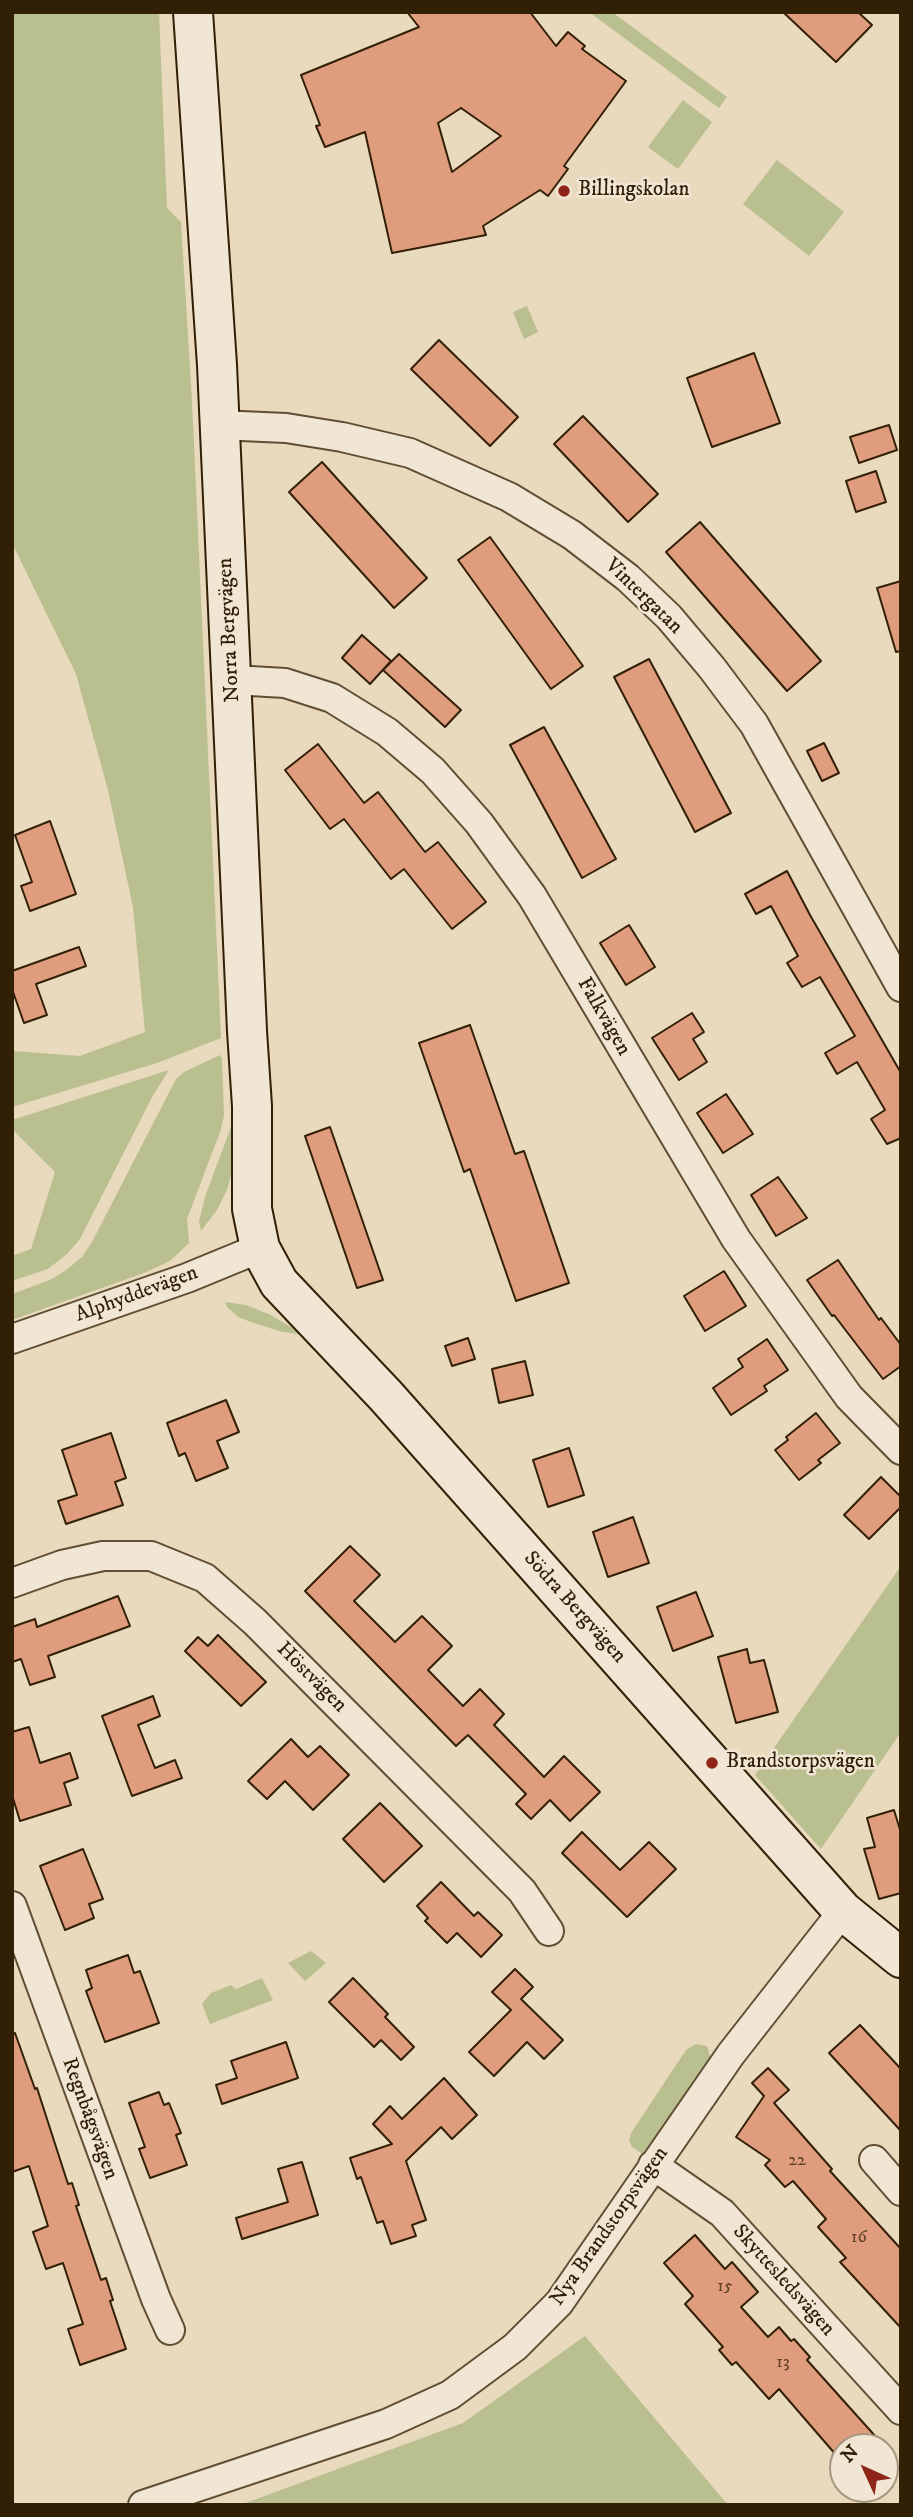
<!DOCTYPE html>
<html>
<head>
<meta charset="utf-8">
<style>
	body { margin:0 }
	#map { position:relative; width:913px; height:2517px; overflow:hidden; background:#e9d9bd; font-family:"IM FELL DW Pica",serif }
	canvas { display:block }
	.frame { position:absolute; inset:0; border:14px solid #322006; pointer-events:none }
	.north { position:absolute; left:829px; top:2433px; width:70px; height:70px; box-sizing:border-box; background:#f1e6d4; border:2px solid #a59782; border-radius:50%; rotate:315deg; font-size:19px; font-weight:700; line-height:28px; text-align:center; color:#322006 }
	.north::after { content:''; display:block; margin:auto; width:24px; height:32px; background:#8f2418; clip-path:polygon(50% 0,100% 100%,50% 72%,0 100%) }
</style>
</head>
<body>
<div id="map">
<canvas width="913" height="2517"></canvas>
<div class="frame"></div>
<div class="north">N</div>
</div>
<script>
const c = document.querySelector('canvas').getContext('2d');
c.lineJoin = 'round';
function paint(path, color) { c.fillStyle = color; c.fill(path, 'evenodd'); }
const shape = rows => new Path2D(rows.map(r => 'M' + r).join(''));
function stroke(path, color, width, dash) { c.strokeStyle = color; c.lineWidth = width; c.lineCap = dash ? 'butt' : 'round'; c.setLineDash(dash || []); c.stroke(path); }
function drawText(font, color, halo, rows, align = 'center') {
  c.font = font + ' "IM FELL DW Pica",serif'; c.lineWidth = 5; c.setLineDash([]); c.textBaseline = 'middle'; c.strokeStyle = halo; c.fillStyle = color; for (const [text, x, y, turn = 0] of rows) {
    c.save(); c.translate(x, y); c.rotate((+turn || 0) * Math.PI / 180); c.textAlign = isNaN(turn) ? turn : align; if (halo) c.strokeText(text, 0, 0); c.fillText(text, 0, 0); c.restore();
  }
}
paint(shape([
	[12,12,159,12,167,208,181,222,192,401,221,1038,157,1063,12,1107,12,1051,80,1056,145,1032,133,907,108,790,76,674,12,543],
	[589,12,612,12,727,97,719,108],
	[683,100,712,122,678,169,648,147],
	[777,160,844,212,809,256,743,204],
	[527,306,538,332,524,339,513,312],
	[220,1055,222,1058,224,1116,220,1132,187,1219,189,1243,170,1261,144,1273,12,1320,12,1294,50,1280,65,1271,82,1257,92,1242,176,1079,184,1072],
	[169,1070,152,1097,80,1239,67,1254,48,1269,12,1281,12,1256,31,1249,55,1172,12,1129,12,1120],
	[234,1119,234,1164,227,1190,217,1210,201,1231,199,1221,206,1194],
	[225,1302,246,1305,271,1315,304,1335,279,1331,251,1322,238,1317,227,1307],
	[901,1566,901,1732,821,1849,755,1775],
	[311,1951,326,1963,305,1981,288,1963],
	[262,1978,273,2000,210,2024,202,2004,211,1993,231,1985,236,1989],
	[696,2044,707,2046,711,2059,647,2157,632,2147,629,2140,631,2133,686,2050],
	[585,2336,728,2505,240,2505,463,2423]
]), '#b9bf8f');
const building = shape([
	[407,12,530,12,556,46,568,32,585,46,582,49,626,81,564,166,568,169,548,196,540,190,483,226,486,235,392,253,365,132,325,147,316,126,320,125,301,75,419,27,407,12],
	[461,108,501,136,452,172,438,123,461,108],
	[783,12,858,12,872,25,836,62,783,12],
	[439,340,518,417,490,446,411,369,439,340],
	[754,353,780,423,712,447,687,378,754,353],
	[583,416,658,494,628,522,554,444,583,416],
	[889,425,897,450,859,463,850,437,889,425],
	[322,462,427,578,394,608,289,492,322,462],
	[876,471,886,502,856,512,846,481,876,471],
	[700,522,821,661,787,691,666,552,700,522],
	[490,537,583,666,551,689,458,560,490,537],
	[901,581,901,651,896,652,877,588,901,581],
	[362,635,391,661,370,684,342,658,362,635],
	[399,654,461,710,445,727,383,670,399,654],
	[649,659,731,813,695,832,614,677,649,659],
	[544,727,616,859,582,878,510,745,544,727],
	[824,743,839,773,822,781,807,751,824,743],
	[318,744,364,803,378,792,425,852,438,842,486,902,452,929,404,869,391,879,344,819,330,829,285,770,318,744],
	[50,821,76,894,30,911,21,886,32,882,15,835,50,821],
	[787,871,810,915,901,1073,901,1138,887,1144,871,1119,885,1110,857,1062,837,1074,825,1053,855,1036,820,977,802,987,787,963,798,956,771,906,756,914,745,894,787,871],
	[629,925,655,967,626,985,600,943,629,925],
	[79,947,86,966,36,984,47,1015,24,1023,12,989,12,971,79,947],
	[692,1013,704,1032,693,1039,707,1062,679,1080,652,1038,692,1013],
	[470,1025,515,1154,524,1151,569,1283,516,1301,470,1169,464,1172,419,1043,470,1025],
	[726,1094,753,1134,723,1153,697,1113,726,1094],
	[330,1127,383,1280,357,1288,305,1136,330,1127],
	[778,1177,807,1218,776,1236,751,1195,778,1177],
	[838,1260,879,1320,881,1318,901,1345,901,1366,883,1379,834,1315,832,1316,807,1280,838,1260],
	[724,1271,746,1306,705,1331,684,1296,724,1271],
	[468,1338,475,1359,452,1366,445,1346,468,1338],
	[767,1339,788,1370,764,1386,767,1391,731,1415,713,1388,743,1367,738,1359,767,1339],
	[525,1361,533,1395,499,1403,492,1369,525,1361],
	[226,1400,239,1432,217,1441,228,1468,196,1481,185,1453,179,1456,167,1423,226,1400],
	[816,1413,840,1443,818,1460,821,1463,799,1480,775,1450,788,1440,786,1437,816,1413],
	[111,1433,126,1478,115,1482,123,1505,66,1524,58,1501,77,1495,62,1450,111,1433],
	[569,1448,584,1495,548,1507,533,1460,569,1448],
	[881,1477,901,1497,901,1507,869,1539,844,1515,881,1477],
	[633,1517,649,1563,608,1577,593,1532,633,1517],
	[350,1546,380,1575,354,1601,395,1642,422,1616,452,1646,428,1670,463,1706,480,1689,504,1714,494,1725,544,1777,564,1756,600,1792,570,1821,550,1800,531,1819,516,1804,526,1794,468,1735,456,1746,305,1591,350,1546],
	[696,1592,713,1636,673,1651,657,1607,696,1592],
	[118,1596,130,1626,48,1656,55,1677,30,1685,21,1659,12,1662,12,1627,35,1619,37,1627,118,1596],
	[218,1635,266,1682,241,1706,185,1651,198,1637,208,1646,218,1635],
	[747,1649,750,1663,764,1660,778,1712,736,1723,718,1657,747,1649],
	[153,1696,160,1716,138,1725,155,1768,175,1760,182,1778,132,1796,102,1716,153,1696],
	[29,1727,40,1763,70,1753,78,1778,64,1783,71,1805,20,1821,12,1795,12,1732,29,1727],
	[291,1739,308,1757,320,1746,349,1775,313,1810,285,1781,267,1799,248,1781,291,1739],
	[380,1803,422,1846,384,1882,343,1839,380,1803],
	[894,1810,901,1833,901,1893,879,1899,864,1849,875,1847,867,1818,894,1810],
	[582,1832,620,1870,649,1842,676,1869,627,1917,562,1853,582,1832],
	[83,1849,103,1899,89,1904,94,1918,65,1930,40,1866,83,1849],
	[441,1882,474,1916,478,1912,502,1935,481,1957,457,1933,447,1943,425,1921,428,1918,417,1906,441,1882],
	[128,1955,134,1973,140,1971,159,2023,105,2042,86,1991,92,1988,86,1970,128,1955],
	[515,1969,533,1987,521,1999,563,2040,544,2059,527,2042,494,2076,469,2052,511,2010,492,1992,515,1969],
	[353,1978,388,2014,385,2017,414,2047,401,2060,381,2040,374,2047,329,2002,353,1978],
	[860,2025,901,2069,901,2131,829,2053,860,2025],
	[15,2033,35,2089,37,2088,68,2184,72,2183,79,2205,76,2206,101,2280,106,2278,113,2300,110,2301,126,2349,80,2365,68,2329,83,2324,63,2263,46,2269,33,2232,48,2226,29,2166,12,2172,12,2034,15,2033],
	[286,2042,298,2078,222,2104,216,2085,237,2078,231,2061,286,2042],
	[768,2068,789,2090,774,2103,832,2169,830,2171,901,2249,901,2328,840,2262,846,2258,818,2227,826,2219,793,2181,785,2187,765,2165,770,2160,736,2137,764,2096,752,2083,768,2068],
	[444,2078,477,2115,452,2139,441,2127,406,2161,426,2220,412,2225,416,2236,391,2244,383,2221,377,2223,361,2177,357,2179,350,2158,392,2144,373,2124,390,2106,402,2119,444,2078],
	[159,2092,164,2105,169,2103,181,2133,176,2135,187,2165,150,2178,139,2149,145,2147,129,2103,159,2092],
	[302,2162,318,2215,242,2239,236,2218,288,2202,278,2169,302,2162],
	[695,2235,725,2269,732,2262,758,2292,741,2307,768,2337,779,2327,791,2341,794,2339,810,2357,807,2360,885,2447,843,2447,843,2463,779,2389,769,2399,736,2362,732,2365,719,2350,723,2347,685,2304,693,2296,664,2263,695,2235]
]);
paint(building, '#df9d7d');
stroke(building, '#322006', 2);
const street = shape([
	[218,425,286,428,342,437,410,453,509,497,572,535,628,578,669,617,712,668,754,724,901,987],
	[233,680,285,683,332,698,387,732,433,771,479,823,532,896,736,1239,849,1397,901,1450],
	[12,1339,187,1278,260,1248],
	[12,1583,62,1565,103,1556,151,1556,205,1578,255,1622,522,1891,549,1931],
	[12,1906,156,2299,170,2330],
	[874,2160,901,2191],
	[653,2165,722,2213,901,2410],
	[143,2505,386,2424,450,2395,515,2347,559,2303,731,2054,843,1911]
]);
const secondary = shape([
	[193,12,217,365,247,1031,252,1106,252,1209,260,1248,279,1283,386,1396,843,1911,901,1958]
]);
stroke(street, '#604e34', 32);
stroke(secondary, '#322006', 42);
stroke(street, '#f1e6d4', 28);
stroke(secondary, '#f1e6d4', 38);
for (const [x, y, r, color] of [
	[564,191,7,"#8f2418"],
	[712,1763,7,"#8f2418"]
]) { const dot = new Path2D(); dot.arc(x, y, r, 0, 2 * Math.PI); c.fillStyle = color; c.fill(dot); stroke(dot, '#f1e6d4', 2.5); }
drawText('18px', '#5d3f24', null, [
	["22",797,2161],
	["16",859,2238],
	["15",725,2287],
	["13",783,2363]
]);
drawText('21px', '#322006', '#f1e6d4', [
	["Billingskolan",578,191],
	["Brandstorpsvägen",726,1763]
], 'left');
drawText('21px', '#322006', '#f1e6d4', [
	["Vintergatan",643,597,44],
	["Norra Bergvägen",230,630,-93],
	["Falkvägen",603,1017,60],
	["Alphyddevägen",137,1295,-20],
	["Södra Bergvägen",574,1608,48],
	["Höstvägen",311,1678,45],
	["Regnbågsvägen",89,2119,70],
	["Nya Brandstorpsvägen",610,2227,-55],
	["Skyttesledsvägen",783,2281,48]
]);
</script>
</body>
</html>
